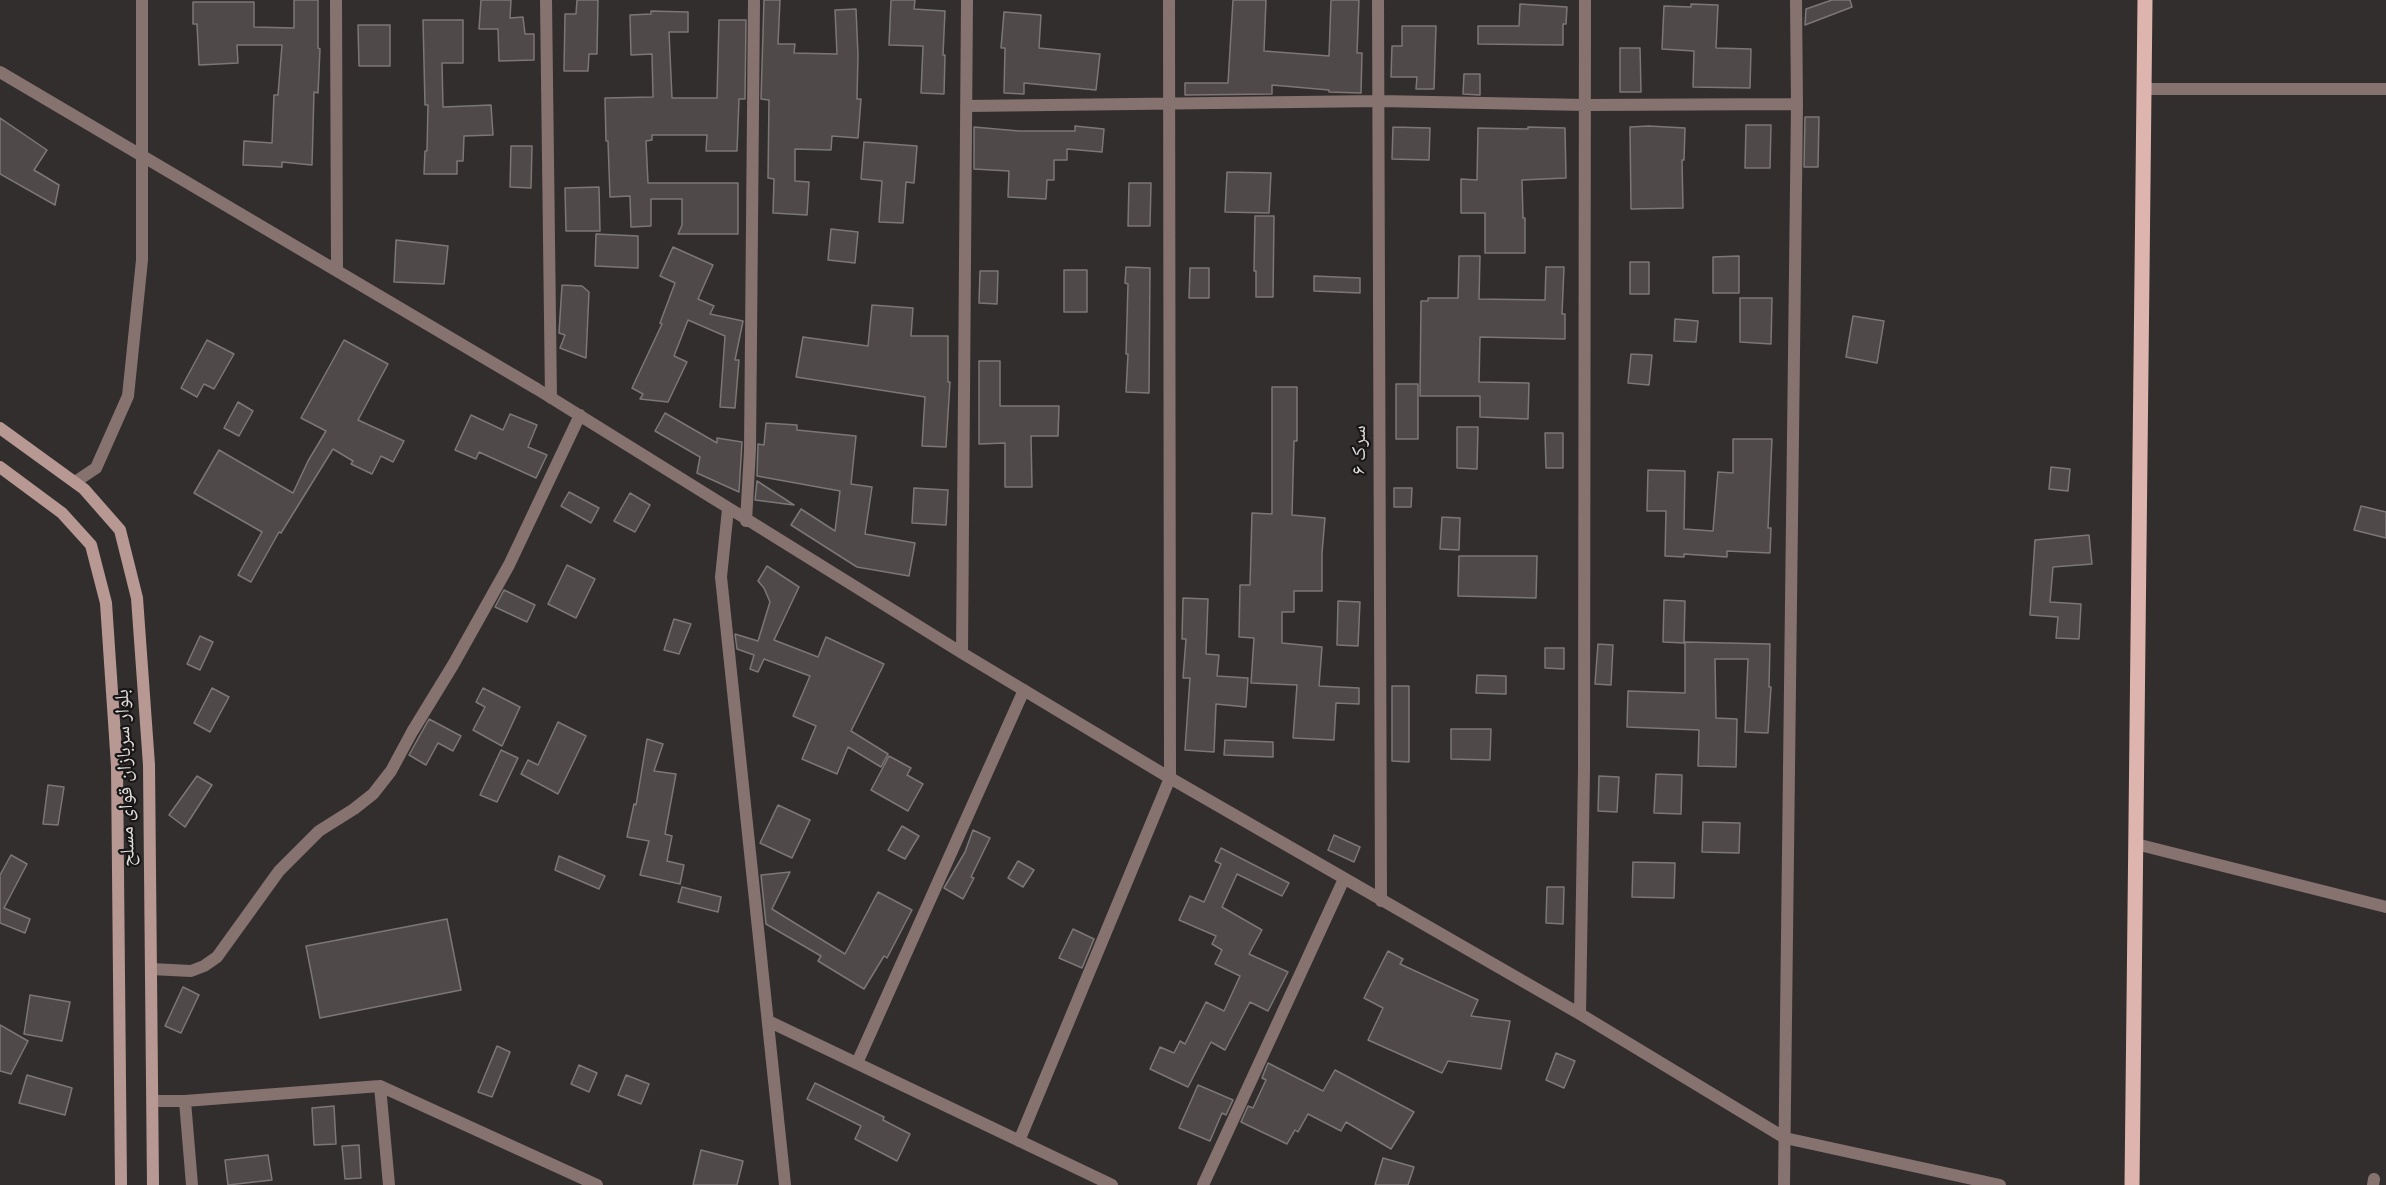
<!DOCTYPE html>
<html>
<head>
<meta charset="utf-8">
<style>
	body { margin:0 }
	canvas { display:block; background:#322e2d }
</style>
</head>
<body>
<canvas width="2386" height="1185"></canvas>
<script>
const c = document.querySelector('canvas').getContext('2d');
c.lineJoin = 'round';
function paint(path, color) { c.fillStyle = color; c.fill(path, 'evenodd'); }
const shape = rows => new Path2D(rows.map(r => 'M' + r).join(''));
function stroke(path, color, width, dash) { c.strokeStyle = color; c.lineWidth = width; c.lineCap = dash ? 'butt' : 'round'; c.setLineDash(dash || []); c.stroke(path); }
function drawText(font, color, halo, rows, align = 'center') {
  c.font = font + ' Overpass,"Noto Naskh Arabic",sans-serif'; c.lineWidth = 4.5; c.setLineDash([]); c.textBaseline = 'middle'; c.strokeStyle = halo; c.fillStyle = color; for (const [text, x, y, turn = 0] of rows) {
    c.save(); c.translate(x, y); c.rotate((+turn || 0) * Math.PI / 180); c.textAlign = isNaN(turn) ? turn : align; if (halo) c.strokeText(text, 0, 0); c.fillText(text, 0, 0); c.restore();
  }
}
const building = shape([
	[294,0,318,0,318,48,320,49,318,93,314,92,312,165,282,162,282,167,243,165,244,141,272,143,274,95,278,95,282,45,237,45,238,63,199,65,197,24,193,24,193,2,254,2,254,27,294,28,294,0],
	[481,0,511,0,510,18,523,17,525,34,534,34,534,60,499,61,498,29,479,29,481,0],
	[577,0,598,0,597,54,589,54,588,71,564,71,565,14,576,14,577,0],
	[764,0,780,0,778,44,795,44,794,53,837,54,835,10,856,9,858,55,857,99,861,99,858,138,832,136,831,150,795,149,795,181,809,182,807,215,773,213,774,179,768,178,769,100,761,99,764,0],
	[891,0,915,0,914,9,945,11,943,55,945,55,944,94,921,93,923,46,889,45,891,0],
	[1233,0,1266,0,1264,51,1329,56,1331,0,1359,0,1357,53,1362,53,1361,93,1329,92,1329,90,1272,85,1272,94,1185,95,1185,83,1228,83,1233,0],
	[1832,0,1850,0,1852,7,1805,25,1806,9,1832,0],
	[1520,4,1567,7,1566,24,1563,24,1563,45,1478,44,1478,26,1519,26,1520,4],
	[1691,4,1718,5,1716,48,1751,49,1750,88,1693,87,1694,51,1662,49,1664,6,1691,7,1691,4],
	[651,11,688,12,688,32,669,32,672,98,717,98,719,20,746,20,745,99,739,99,737,151,706,151,707,135,652,135,652,140,646,141,648,183,738,183,738,234,678,234,682,225,682,199,651,199,651,226,631,227,630,196,610,197,608,141,606,141,605,98,653,97,652,54,631,55,630,15,651,14,651,11],
	[1004,12,1041,15,1039,48,1100,54,1096,90,1024,83,1024,94,1004,93,1005,48,1001,48,1004,12],
	[423,20,463,20,463,63,442,63,443,107,491,105,493,135,464,136,463,161,457,161,457,174,424,174,425,151,427,151,428,105,425,105,423,20],
	[358,25,390,25,390,66,359,66,358,25],
	[1402,26,1436,26,1434,89,1416,89,1417,77,1391,77,1392,46,1402,46,1402,26],
	[1620,48,1640,48,1641,92,1620,92,1620,48],
	[1464,74,1480,74,1480,95,1463,94,1464,74],
	[1805,117,1819,117,1818,167,1804,167,1805,117],
	[0,118,47,150,34,170,59,185,55,205,0,174,0,118],
	[1746,125,1771,125,1770,168,1745,168,1746,125],
	[1075,126,1104,129,1102,152,1067,149,1067,160,1054,160,1054,180,1047,180,1046,199,1008,197,1009,171,974,169,974,127,1019,131,1075,131,1075,126],
	[1649,126,1685,128,1684,160,1682,160,1683,208,1631,209,1630,127,1649,126],
	[1393,127,1430,128,1429,160,1392,159,1393,127],
	[1528,127,1565,128,1566,178,1522,180,1523,218,1525,218,1525,253,1485,253,1485,213,1461,213,1461,179,1477,180,1478,128,1528,129,1528,127],
	[864,142,917,146,914,183,906,182,903,223,879,222,882,181,861,179,864,142],
	[511,146,532,146,531,188,510,187,511,146],
	[1227,172,1271,173,1269,213,1225,212,1227,172],
	[1129,183,1151,183,1150,226,1128,226,1129,183],
	[599,187,600,231,566,231,565,188,599,187],
	[1255,216,1274,216,1273,297,1256,297,1256,271,1254,271,1255,216],
	[831,229,858,232,855,263,828,260,831,229],
	[596,234,638,236,638,268,595,266,596,234],
	[396,240,448,246,444,284,394,282,396,240],
	[673,247,713,265,698,299,714,306,710,314,743,321,735,360,739,360,735,408,720,407,725,336,688,320,674,356,687,362,668,402,640,399,643,394,632,388,662,324,660,323,675,283,660,276,673,247],
	[1459,256,1480,256,1479,299,1545,300,1546,267,1564,267,1562,314,1565,314,1565,339,1480,337,1479,382,1529,383,1528,419,1480,417,1480,396,1420,396,1421,301,1428,301,1428,298,1458,298,1459,256],
	[1739,256,1739,293,1713,293,1713,257,1739,256],
	[1630,262,1649,262,1649,294,1630,294,1630,262],
	[1126,267,1150,268,1149,393,1126,392,1128,354,1126,354,1128,284,1125,283,1126,267],
	[1190,268,1209,268,1209,298,1189,298,1190,268],
	[1064,270,1087,270,1087,312,1064,312,1064,270],
	[980,271,998,271,997,304,979,303,980,271],
	[1314,276,1360,278,1360,293,1314,291,1314,276],
	[562,285,582,286,589,292,586,358,560,348,565,335,559,333,562,285],
	[1740,298,1772,298,1771,344,1740,342,1740,298],
	[872,305,913,308,911,336,948,336,948,382,950,382,946,447,922,446,925,397,796,377,803,337,868,346,872,305],
	[1853,316,1884,321,1877,363,1846,357,1853,316],
	[1675,319,1698,321,1696,342,1674,341,1675,319],
	[207,340,234,354,214,389,204,384,197,397,181,388,207,340],
	[344,340,388,364,358,420,404,441,393,462,381,456,372,474,351,464,353,461,333,449,281,533,279,532,251,582,238,575,262,532,194,493,219,450,293,493,308,461,326,431,301,418,344,340],
	[1631,354,1652,355,1649,385,1628,383,1631,354],
	[979,361,1000,361,1000,406,1059,406,1058,436,1031,436,1032,487,1005,487,1005,443,979,444,979,361],
	[1396,384,1418,384,1418,439,1396,439,1396,384],
	[1272,387,1297,387,1297,441,1294,441,1292,515,1325,518,1322,553,1322,591,1294,591,1294,612,1282,612,1282,643,1322,647,1319,686,1359,688,1359,704,1336,703,1334,740,1293,738,1297,685,1251,683,1254,638,1239,637,1240,585,1250,585,1252,513,1272,514,1272,387],
	[238,402,253,411,239,436,224,428,238,402],
	[665,413,717,443,717,438,742,442,739,492,697,473,700,457,655,431,665,413],
	[510,414,537,425,528,447,547,455,536,478,479,452,476,459,455,450,471,415,503,430,510,414],
	[766,423,797,425,797,430,856,436,851,484,872,487,865,534,915,543,909,576,857,567,791,525,801,509,835,531,840,491,757,476,758,444,764,445,766,423],
	[1457,427,1478,427,1477,469,1457,468,1457,427],
	[1545,433,1563,433,1563,468,1546,468,1545,433],
	[1733,439,1772,439,1768,528,1771,528,1770,553,1727,551,1727,557,1684,554,1684,557,1665,556,1666,511,1647,511,1648,470,1685,471,1684,529,1713,531,1718,472,1733,473,1733,439],
	[2051,467,2070,469,2068,491,2049,489,2051,467],
	[757,481,794,505,755,500,757,481],
	[914,488,948,490,946,525,912,523,914,488],
	[1394,488,1412,488,1411,507,1394,507,1394,488],
	[569,492,599,508,591,523,561,506,569,492],
	[630,493,650,505,635,532,614,521,630,493],
	[2361,506,2386,512,2386,538,2354,530,2361,506],
	[1442,517,1460,518,1459,550,1440,549,1442,517],
	[2089,535,2092,564,2053,567,2050,602,2081,604,2079,639,2056,638,2058,617,2030,615,2035,540,2089,535],
	[1459,556,1537,556,1536,598,1458,596,1459,556],
	[567,565,595,579,576,618,548,604,567,565],
	[767,566,799,587,774,640,818,657,826,637,884,664,851,731,888,754,881,767,848,747,837,774,802,759,816,726,793,716,810,676,764,659,758,672,750,669,754,655,737,649,735,634,758,641,770,602,764,588,758,581,767,566],
	[504,590,535,605,527,622,495,607,504,590],
	[1183,598,1208,599,1206,654,1219,655,1217,676,1248,678,1246,707,1216,704,1214,752,1185,750,1190,678,1183,678,1186,639,1182,639,1183,598],
	[1664,600,1685,601,1684,643,1663,642,1664,600],
	[1338,601,1360,602,1358,646,1337,645,1338,601],
	[674,619,691,624,679,654,664,650,674,619],
	[200,636,213,642,200,670,187,664,200,636],
	[1685,642,1770,644,1769,687,1771,687,1768,733,1745,732,1748,659,1715,659,1716,718,1737,719,1736,767,1698,766,1699,730,1627,727,1628,691,1685,693,1685,642],
	[1598,644,1613,645,1611,685,1595,684,1598,644],
	[1545,648,1564,648,1564,669,1545,668,1545,648],
	[1477,675,1506,676,1506,694,1476,693,1477,675],
	[1392,686,1409,686,1409,762,1392,761,1392,686],
	[212,688,229,697,210,732,194,723,212,688],
	[483,688,520,707,502,746,473,730,485,707,476,702,483,688],
	[429,719,461,736,453,751,438,743,426,765,409,755,429,719],
	[558,722,586,736,558,794,521,774,528,760,538,765,558,722],
	[1451,729,1491,729,1490,760,1451,759,1451,729],
	[647,739,663,744,654,771,676,774,665,834,672,836,667,861,684,865,680,884,640,875,649,841,627,837,634,804,636,805,647,739],
	[1225,740,1273,742,1273,757,1224,755,1225,740],
	[501,750,518,758,497,802,480,795,501,750],
	[889,756,911,768,907,775,923,784,908,811,871,790,889,756],
	[1656,774,1682,775,1681,814,1654,813,1656,774],
	[197,776,212,785,185,827,169,815,197,776],
	[1599,776,1619,777,1617,812,1598,811,1599,776],
	[48,785,64,787,58,825,43,824,48,785],
	[778,805,810,820,792,858,760,843,778,805],
	[1703,822,1740,823,1739,853,1702,852,1703,822],
	[902,826,919,836,905,859,888,850,902,826],
	[973,830,990,838,971,877,974,878,963,899,944,888,965,852,973,830],
	[1334,835,1360,847,1354,862,1328,850,1334,835],
	[1221,848,1289,883,1282,896,1237,874,1222,907,1262,930,1249,954,1288,972,1268,1011,1250,1002,1225,1050,1211,1042,1188,1087,1150,1069,1160,1047,1174,1053,1180,1041,1185,1044,1206,1002,1224,1011,1240,976,1215,964,1222,950,1212,944,1216,936,1179,920,1190,896,1204,902,1221,864,1215,861,1221,848],
	[11,855,27,864,4,908,30,919,25,933,0,923,0,875,11,855],
	[559,856,605,876,599,889,555,870,559,856],
	[1018,861,1034,870,1023,887,1008,878,1018,861],
	[1633,862,1675,863,1674,898,1632,897,1633,862],
	[790,872,772,909,845,954,878,892,912,910,887,958,884,956,864,989,818,961,821,956,766,924,761,875,790,872],
	[682,887,721,897,718,912,678,902,682,887],
	[1547,887,1564,887,1563,924,1546,923,1547,887],
	[447,919,461,990,320,1018,306,946,447,919],
	[1073,929,1094,939,1082,968,1059,958,1073,929],
	[1388,951,1403,959,1400,964,1478,1000,1471,1016,1510,1021,1501,1069,1448,1061,1442,1073,1368,1040,1383,1008,1364,998,1388,951],
	[183,987,199,995,181,1033,165,1026,183,987],
	[30,995,70,1002,62,1041,24,1034,30,995],
	[0,1025,28,1041,11,1074,0,1071,0,1025],
	[497,1046,510,1052,492,1097,478,1092,497,1046],
	[1556,1053,1575,1061,1564,1088,1546,1080,1556,1053],
	[1268,1063,1323,1091,1335,1070,1414,1112,1391,1149,1346,1122,1341,1131,1308,1114,1298,1132,1295,1130,1287,1144,1241,1122,1248,1106,1253,1108,1266,1080,1262,1078,1268,1063],
	[579,1065,597,1073,589,1092,571,1084,579,1065],
	[27,1075,72,1088,65,1115,19,1103,27,1075],
	[626,1075,649,1084,641,1104,618,1095,626,1075],
	[815,1083,884,1117,883,1120,910,1134,897,1161,855,1139,861,1126,807,1099,815,1083],
	[1198,1085,1233,1100,1226,1115,1222,1113,1210,1141,1179,1128,1198,1085],
	[334,1106,336,1144,314,1145,312,1108,334,1106],
	[359,1145,361,1178,345,1179,342,1146,359,1145],
	[701,1150,743,1161,737,1185,693,1185,701,1150],
	[268,1155,272,1180,228,1185,225,1160,268,1155],
	[1383,1158,1414,1167,1408,1185,1375,1185,1383,1158]
]);
paint(building, '#4f4a49');
stroke(building, '#7c7776', 1.5);
stroke(shape([
	[336,0,337,271],
	[546,0,551,398],
	[1378,0,1381,901],
	[0,72,537,389,962,653,1170,778,1580,1014,1785,1138,2000,1185],
	[2144,89,2386,89],
	[967,106,1380,101,1586,105,1797,104],
	[75,482,96,468,128,396,142,260,142,0],
	[728,509,721,577,785,1185],
	[746,521,750,450,754,0],
	[962,653,967,0],
	[2136,844,2386,907],
	[151,969,191,971,204,966,217,957,279,871,319,831,354,809,373,794,391,771,412,732,453,665,509,565,580,415],
	[1580,1014,1584,770,1585,0],
	[768,1021,1112,1185],
	[857,1063,1024,690],
	[380,1086,389,1185],
	[153,1101,185,1101,380,1086,597,1185],
	[185,1101,192,1185],
	[1019,1141,1170,778,1169,0],
	[1203,1185,1344,879],
	[1784,1185,1797,104,1796,0],
	[2373,1185,2374,1179]
]), '#86726f', 12);
stroke(shape([
	[0,428,84,489,120,530,137,598,149,765,153,1185],
	[0,467,62,513,91,545,106,603,117,766,121,1185]
]), '#b79893', 12);
stroke(shape([
	[2132,1185,2145,0]
]), '#ddb5ae', 15);
drawText('20px', '#dfdcdb', '#181616', [
	["سرک ۶",1361,450,-90],
	["بلوار سربازان قوای مسلح",127,778,-92]
]);
</script>
</body>
</html>
